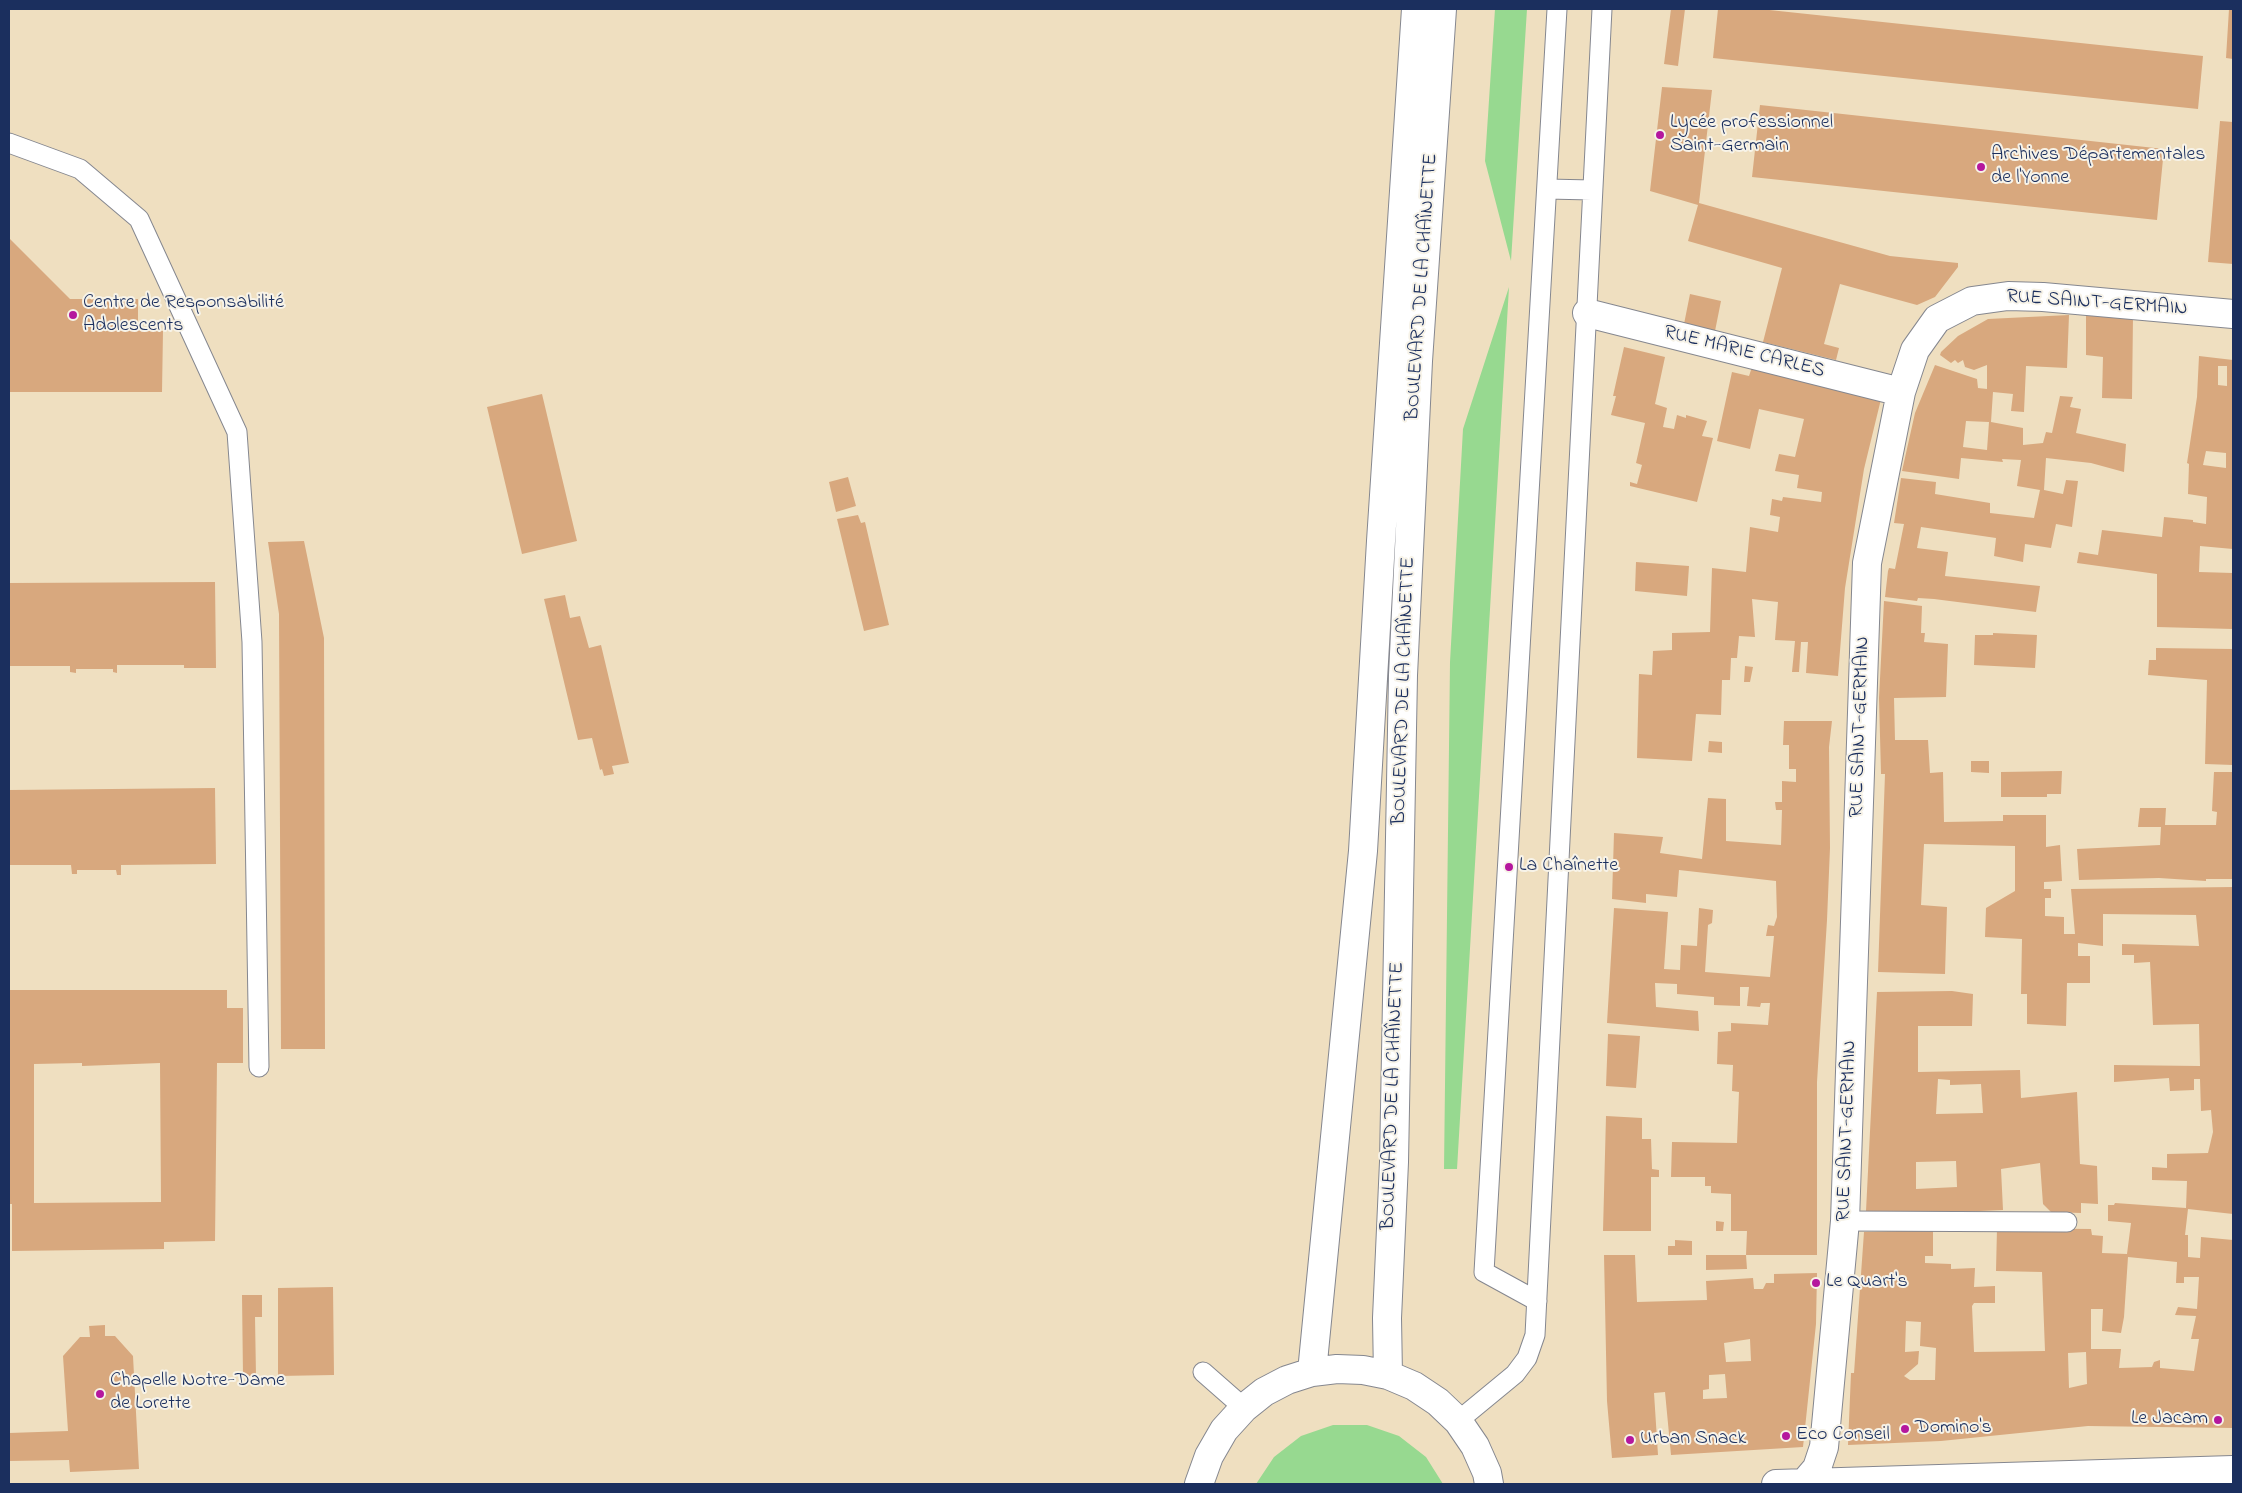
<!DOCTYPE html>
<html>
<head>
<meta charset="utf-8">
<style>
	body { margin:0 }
	#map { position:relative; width:2242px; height:1493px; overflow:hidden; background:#efdfc0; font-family:"Indie Flower",sans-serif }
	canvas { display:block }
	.frame { position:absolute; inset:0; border:10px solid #1b2f5e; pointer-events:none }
</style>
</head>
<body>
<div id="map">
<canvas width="2242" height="1493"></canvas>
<div class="frame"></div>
</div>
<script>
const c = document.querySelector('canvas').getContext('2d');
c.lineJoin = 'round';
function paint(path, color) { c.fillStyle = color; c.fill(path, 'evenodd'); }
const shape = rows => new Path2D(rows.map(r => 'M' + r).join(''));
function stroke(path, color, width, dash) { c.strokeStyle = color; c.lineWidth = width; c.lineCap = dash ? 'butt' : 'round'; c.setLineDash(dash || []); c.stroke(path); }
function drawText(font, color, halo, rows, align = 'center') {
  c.font = font + ' "Indie Flower",sans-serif'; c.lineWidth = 4; c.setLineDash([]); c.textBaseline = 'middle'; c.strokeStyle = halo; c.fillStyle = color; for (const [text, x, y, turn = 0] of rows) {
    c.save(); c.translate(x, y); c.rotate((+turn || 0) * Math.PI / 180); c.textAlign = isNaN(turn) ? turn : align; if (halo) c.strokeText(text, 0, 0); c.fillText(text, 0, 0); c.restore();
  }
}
paint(shape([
	[1495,9,1527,9,1511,261,1485,161],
	[1509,287,1457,1169,1444,1169,1450,662,1463,429],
	[1333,1425,1367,1425,1399,1436,1426,1457,1443,1484,1256,1484,1274,1457,1301,1436]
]), '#97d990');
paint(shape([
	[1671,9,1685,9,1678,66,1664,64],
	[1718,9,1760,9,2203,56,2198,109,1713,58],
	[2229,9,2233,9,2233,59,2226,58],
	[1662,87,1712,90,1699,203,1890,256,1958,263,1958,267,1935,297,1917,305,1840,284,1824,344,1839,348,1836,360,1763,342,1782,268,1688,241,1698,205,1650,191],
	[1760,105,2164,149,2157,220,1752,177],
	[2220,121,2233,122,2233,264,2208,262],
	[9,238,70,299,138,299,138,330,163,331,162,392,9,392],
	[1690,294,1721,301,1715,331,1684,324],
	[2069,315,2067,368,2026,366,2024,412,2011,411,2013,394,1993,392,1991,422,2023,428,2023,445,2043,443,2046,432,2052,433,2060,396,2073,397,2070,407,2081,409,2076,433,2126,444,2124,472,2091,463,2046,458,2044,490,2063,494,2066,480,2078,481,2072,527,2056,524,2051,548,2025,544,2023,562,1994,556,1996,538,1921,527,1917,548,1948,552,1945,576,2040,586,2036,612,1934,599,1918,598,1917,601,1885,597,1888,571,1889,568,1895,569,1904,524,1894,523,1901,478,1936,482,1935,494,1990,503,1990,513,2034,518,2040,490,2017,486,2021,460,2002,459,2003,462,1961,458,1959,479,1902,471,1915,413,1935,365,1977,379,1978,388,1987,389,1987,365,1974,370,1965,367,1963,360,1958,363,1955,360,1951,363,1940,355,1941,352,1958,336,1988,319],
	[1966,421,1989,422,1987,450,1963,447],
	[2086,316,2133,316,2132,399,2102,398,2103,357,2086,355],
	[1624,347,1665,357,1655,404,1667,408,1663,427,1674,429,1677,415,1686,418,1686,415,1707,421,1702,436,1713,438,1697,502,1630,486,1630,482,1637,484,1642,465,1636,463,1645,423,1611,415,1616,396,1613,396],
	[2199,356,2233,360,2233,549,2200,546,2199,572,2233,573,2233,629,2157,627,2157,574,2077,563,2079,552,2098,555,2102,530,2162,537,2164,517,2193,520,2193,522,2206,524,2207,497,2188,494,2189,464,2187,463,2197,397],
	[2218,366,2227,366,2227,386,2218,385],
	[2206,451,2226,453,2226,468,2203,465],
	[1754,361,1882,395,1864,469,1845,588,1838,676,1806,673,1808,642,1801,642,1799,672,1792,672,1795,641,1775,640,1778,602,1752,599,1755,637,1739,636,1737,658,1731,658,1730,680,1722,680,1721,715,1696,714,1692,761,1637,758,1639,674,1652,675,1653,651,1672,650,1672,633,1710,632,1712,568,1746,572,1750,527,1778,532,1780,517,1770,515,1772,499,1782,501,1783,497,1821,502,1822,492,1797,488,1799,475,1775,471,1779,454,1795,457,1804,419,1759,409,1750,449,1717,441,1732,372,1749,376],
	[542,394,577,541,522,554,487,407],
	[848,477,856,506,836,512,829,482],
	[858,515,861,523,865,522,889,625,864,631,837,519],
	[304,541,324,638,325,1049,281,1049,279,614,268,542],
	[1636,562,1689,566,1687,596,1635,591],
	[215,582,216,668,184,668,184,665,117,665,117,673,113,672,113,669,76,669,76,673,70,672,70,666,9,666,9,583],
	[565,595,570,618,580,616,589,648,601,645,629,763,612,766,614,774,604,776,602,769,600,770,592,738,578,740,544,599],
	[1884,601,1922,606,1921,633,1925,633,1924,642,1948,644,1946,697,1894,698,1895,740,1928,740,1930,773,1943,772,1944,822,2003,821,2003,815,2046,815,2046,847,2060,845,2062,881,2044,882,2044,889,2051,889,2051,898,2045,898,2045,916,2064,917,2064,934,2075,934,2071,889,2233,887,2233,1214,2188,1209,2185,1235,2188,1235,2188,1257,2200,1258,2201,1237,2233,1240,2233,1428,2088,1426,1941,1441,1848,1445,1851,1373,1854,1373,1864,1232,1933,1230,1933,1256,1925,1256,1925,1263,1951,1264,1951,1269,1975,1268,1974,1287,1995,1286,1995,1303,1974,1303,1972,1306,1974,1352,2045,1351,2042,1272,1996,1271,1997,1228,2091,1229,2092,1235,2103,1236,2102,1253,2127,1254,2131,1223,2108,1221,2108,1205,2114,1205,2115,1203,2186,1208,2187,1181,2152,1180,2152,1167,2167,1168,2167,1154,2208,1153,2213,1132,2211,1110,2201,1111,2200,1079,2194,1079,2194,1090,2170,1091,2169,1078,2114,1082,2114,1065,2200,1066,2199,1024,2153,1025,2150,962,2134,963,2134,955,2122,955,2122,944,2199,946,2196,915,2103,914,2103,946,2078,943,2078,956,2090,956,2090,983,2067,983,2066,1026,2027,1024,2027,994,2021,994,2022,939,1985,937,1986,908,2015,891,2015,846,1924,844,1921,905,1947,907,1945,974,1878,972,1885,774,1881,774,1879,698],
	[2128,1257,2177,1262,2176,1283,2184,1283,2184,1277,2199,1277,2197,1309,2178,1307,2175,1315,2196,1316,2191,1339,2199,1339,2194,1371,2160,1368,2160,1360,2154,1362,2152,1367,2119,1368,2121,1349,2091,1349,2091,1309,2103,1309,2102,1331,2121,1333,2124,1317],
	[1906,1321,1921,1322,1920,1346,1936,1348,1935,1380,1910,1380,1904,1376,1918,1364,1919,1351,1905,1352],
	[2086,1352,2087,1384,2069,1388,2068,1353],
	[1993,633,2037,635,2035,668,1974,665,1975,635,1993,635],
	[2156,648,2233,649,2233,765,2205,764,2207,680,2148,675,2149,660,2156,660],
	[1745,666,1753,667,1750,682,1744,682],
	[1784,721,1832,721,1829,747,1830,848,1827,920,1817,1082,1817,1255,1746,1255,1747,1231,1731,1231,1731,1194,1711,1193,1711,1186,1705,1186,1705,1177,1671,1177,1672,1142,1737,1143,1739,1092,1732,1091,1733,1065,1717,1064,1718,1032,1731,1031,1731,1023,1768,1025,1770,1003,1761,1003,1760,1007,1747,1006,1749,987,1740,987,1740,1006,1714,1005,1714,997,1677,994,1677,984,1655,983,1656,1007,1698,1011,1699,1031,1607,1023,1614,908,1668,912,1664,969,1680,970,1681,945,1697,946,1699,908,1713,910,1712,923,1708,925,1705,972,1770,977,1774,936,1766,936,1768,925,1774,926,1777,917,1776,881,1679,870,1677,897,1646,894,1646,903,1612,899,1614,833,1663,837,1660,853,1702,859,1708,798,1726,799,1726,841,1781,845,1782,810,1776,810,1775,802,1782,802,1782,781,1796,782,1796,769,1789,769,1789,745,1783,745],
	[1709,741,1722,742,1722,753,1708,752],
	[1971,761,1989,761,1989,773,1971,772],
	[2062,771,2061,794,2047,794,2047,797,2001,797,2001,772],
	[2214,772,2233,772,2233,879,2206,879,2206,881,2159,878,2079,880,2077,849,2160,845,2161,827,2138,827,2140,808,2166,808,2165,825,2216,825,2217,812,2212,811],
	[215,788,216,864,121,865,121,875,117,875,116,870,77,870,77,874,72,874,71,865,9,865,9,790],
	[9,990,227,990,227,1008,243,1008,243,1063,217,1063,215,1241,164,1242,164,1249,12,1251,12,1204,9,1204],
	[82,1063,82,1066,160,1063,161,1202,34,1203,34,1064],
	[1952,991,1973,994,1972,1026,1918,1026,1918,1072,2020,1070,2021,1098,2077,1092,2080,1164,2097,1166,2098,1204,2081,1203,2081,1213,2051,1212,2043,1204,2040,1163,2001,1169,2003,1210,1958,1212,1866,1211,1877,992],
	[1938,1079,1950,1080,1950,1085,1981,1084,1983,1113,1936,1114],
	[1956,1161,1957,1187,1916,1189,1916,1162],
	[1608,1034,1640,1036,1636,1088,1606,1086],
	[1606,1116,1642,1118,1642,1139,1651,1139,1652,1169,1659,1170,1659,1177,1651,1177,1651,1231,1603,1231],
	[1716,1221,1724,1222,1723,1231,1716,1231],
	[1675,1240,1692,1241,1692,1255,1668,1255,1668,1246,1675,1246],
	[1604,1255,1635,1255,1637,1302,1707,1300,1706,1281,1753,1278,1754,1289,1763,1289,1766,1283,1774,1283,1774,1274,1817,1273,1816,1324,1803,1447,1671,1455,1665,1392,1654,1393,1658,1455,1612,1458,1607,1401],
	[1750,1339,1751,1361,1726,1362,1724,1343],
	[1725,1374,1727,1398,1703,1399,1703,1390,1709,1389,1709,1375],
	[1706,1255,1746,1255,1747,1269,1706,1270],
	[333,1287,334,1375,278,1376,278,1288],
	[242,1295,262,1295,262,1317,255,1317,256,1376,243,1376],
	[105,1325,105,1336,115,1336,133,1356,139,1469,70,1472,69,1460,9,1461,9,1433,68,1431,63,1356,80,1337,90,1337,89,1326]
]), '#d8a87e');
const service = shape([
	[9,143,80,169,139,219,237,432,252,642,259,1067],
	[1547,189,1592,190],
	[1845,1221,2067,1222],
	[1537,1301,1484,1272,1557,9],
	[1203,1372,1244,1408],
	[1458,1421,1515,1374,1527,1358,1535,1335,1602,9]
]);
const minor = shape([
	[1587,313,1901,392],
	[1805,1482,1817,1468,1824,1447,1845,1221,1867,563,1901,392,1915,350,1937,319,1972,301,2008,296,2043,297,2233,314],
	[1776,1484,2233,1470]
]);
const secondary = shape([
	[1312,1372,1363,851,1381,541,1416,9],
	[1388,1375,1387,1318,1394,1162,1403,675,1418,361,1442,9],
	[1199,1484,1209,1456,1224,1430,1244,1408,1264,1392,1287,1380,1312,1372,1337,1369,1363,1370,1388,1375,1414,1386,1438,1402,1458,1421,1475,1446,1487,1473,1489,1484]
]);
stroke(service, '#85878f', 21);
stroke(minor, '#85878f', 30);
stroke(secondary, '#85878f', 30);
stroke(service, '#fff', 19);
stroke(minor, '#fff', 28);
stroke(secondary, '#fff', 28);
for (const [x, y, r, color] of [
	[1660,135,5,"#b5179e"],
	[1981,167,5,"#b5179e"],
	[73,315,5,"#b5179e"],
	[1509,867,5,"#b5179e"],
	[1816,1283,5,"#b5179e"],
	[100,1394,5,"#b5179e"],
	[2218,1420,5,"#b5179e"],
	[1905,1429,5,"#b5179e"],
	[1786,1436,5,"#b5179e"],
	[1630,1440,5,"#b5179e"]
]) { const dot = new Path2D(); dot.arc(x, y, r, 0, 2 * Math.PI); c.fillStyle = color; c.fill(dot); stroke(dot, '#f7f3e8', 2); }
drawText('20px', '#1b2f5e', '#f7f3e8', [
	["Lycée professionnel",1670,124],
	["Saint-Germain",1670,147],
	["Archives Départementales",1991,156],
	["de l'Yonne",1991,179],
	["Centre de Responsabilité",83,304],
	["Adolescents",83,327],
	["La Chaînette",1519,867],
	["Le Quart's",1826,1283],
	["Chapelle Notre-Dame",110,1382],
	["de Lorette",110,1405],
	["Le Jacam",2208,1420,"right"],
	["Domino's",1915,1429],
	["Eco Conseil",1796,1436],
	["Urban Snack",1640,1440]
], 'left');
drawText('20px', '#1b2f5e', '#f7f3e8', [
	["BOULEVARD DE LA CHAÎNETTE",1423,287,-86],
	["RUE SAINT-GERMAIN",2097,304,4],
	["RUE MARIE CARLES",1744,353,14],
	["BOULEVARD DE LA CHAÎNETTE",1405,691,-88],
	["RUE SAINT-GERMAIN",1861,727,-88],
	["BOULEVARD DE LA CHAÎNETTE",1394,1096,-88],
	["RUE SAINT-GERMAIN",1848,1131,-88]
]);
</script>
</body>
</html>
